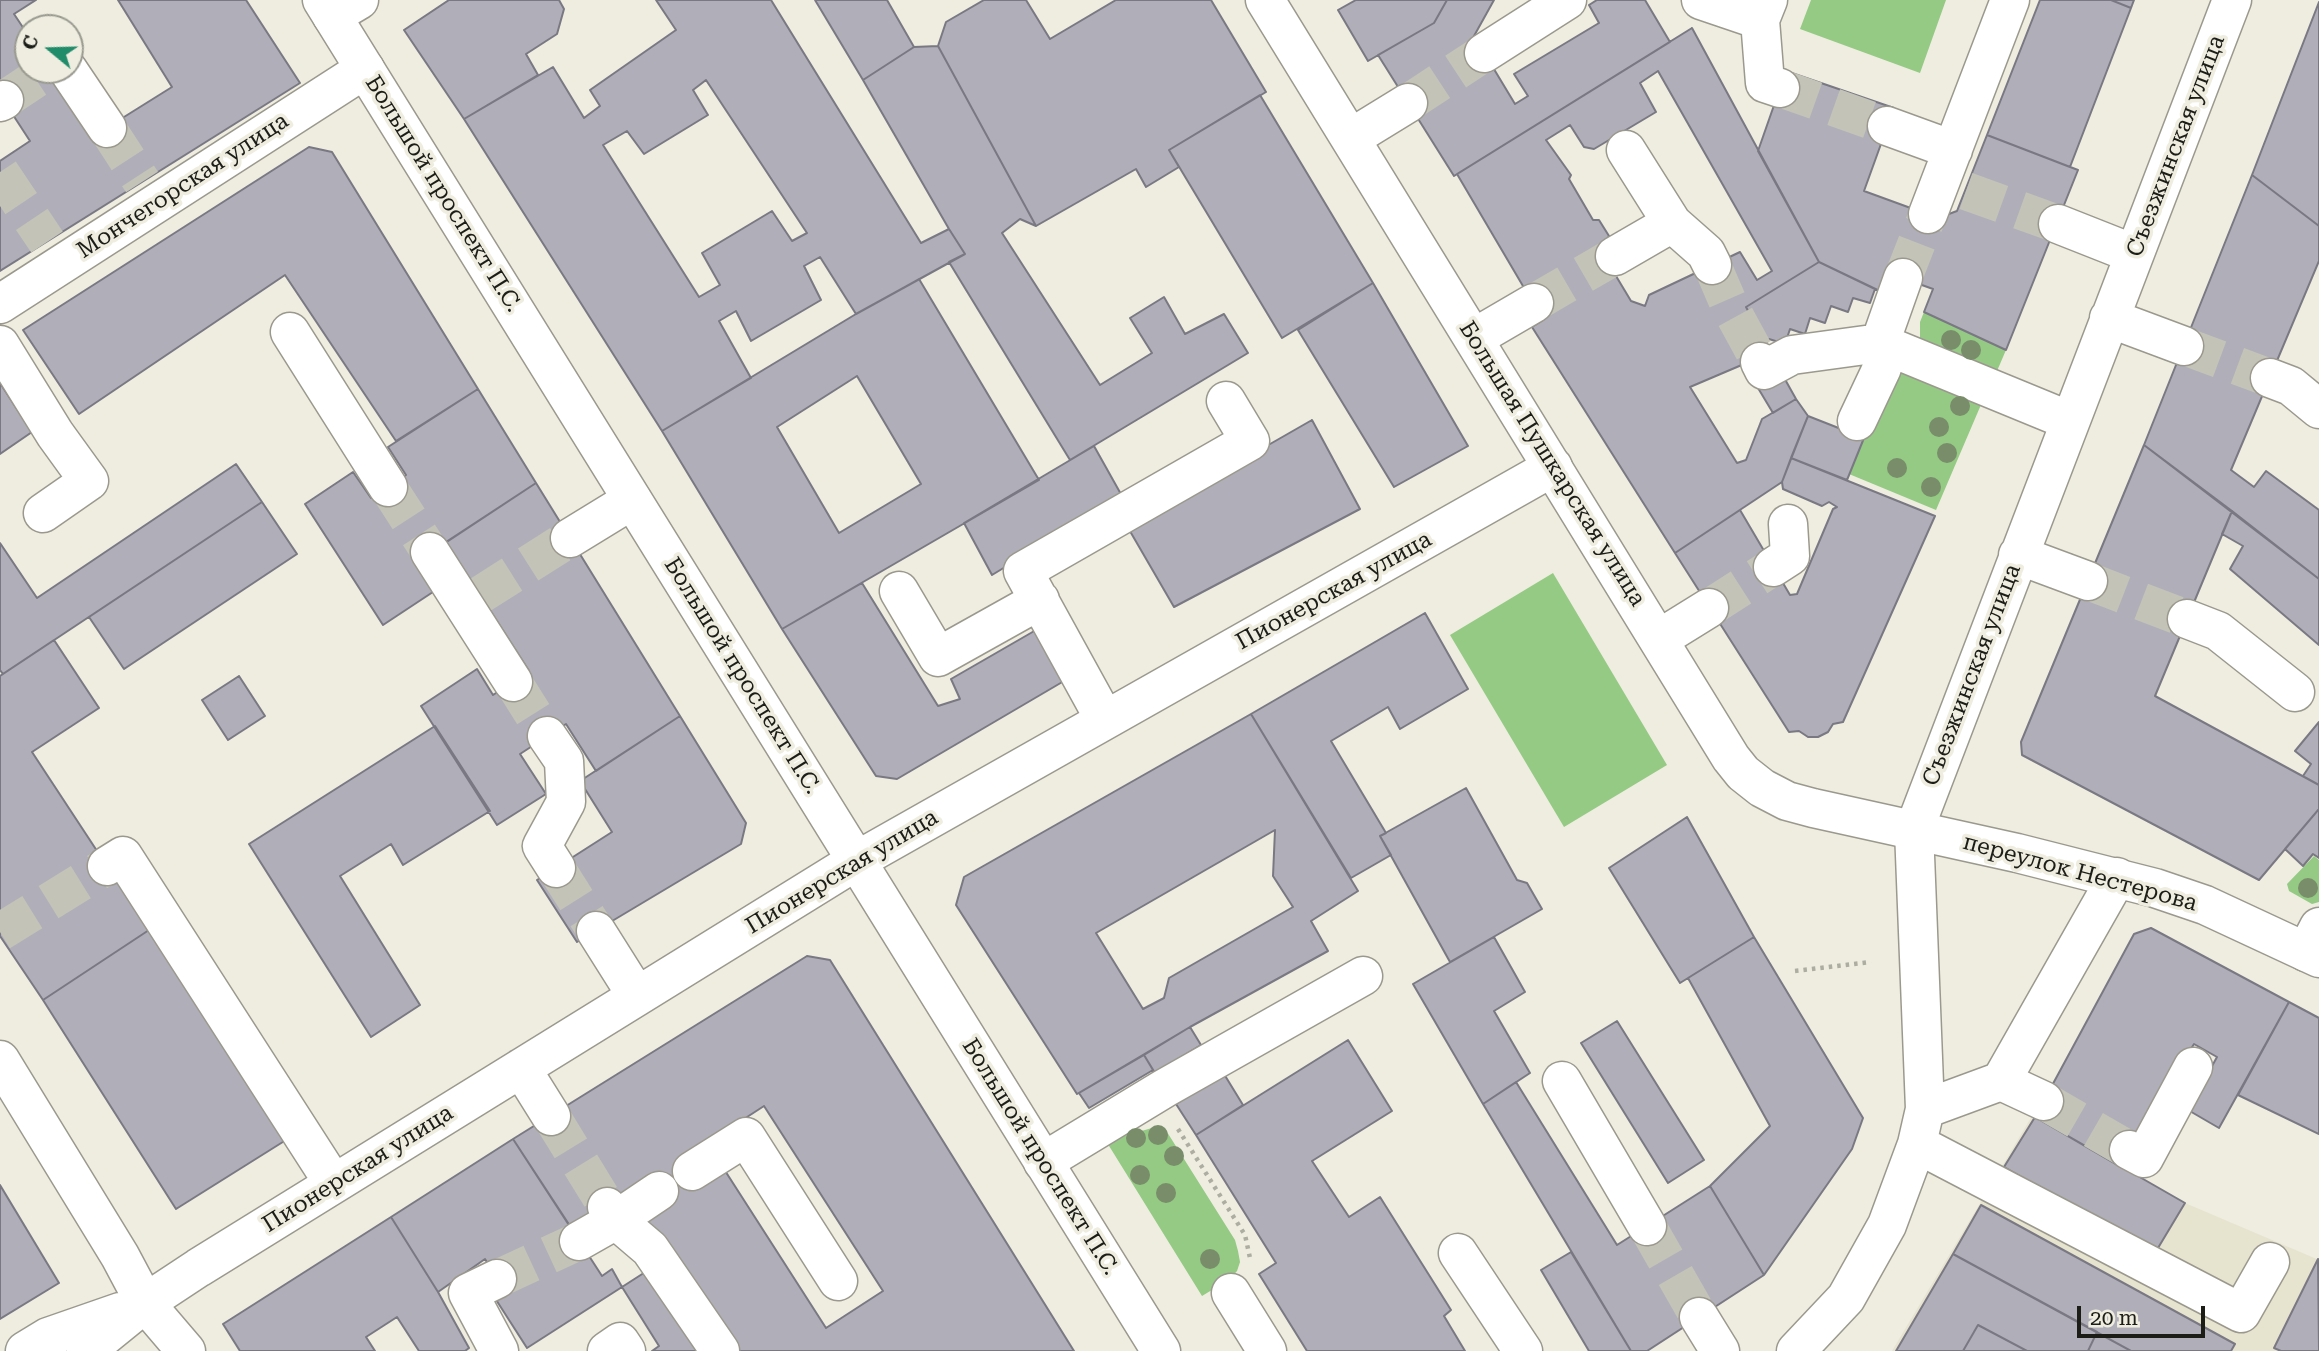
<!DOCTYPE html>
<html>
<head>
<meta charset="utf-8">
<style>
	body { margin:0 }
	#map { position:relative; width:2319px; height:1351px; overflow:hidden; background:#eeede0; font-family:"Roboto Serif",serif }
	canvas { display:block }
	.north { position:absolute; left:14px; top:14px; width:70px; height:70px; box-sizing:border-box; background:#eeede0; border:2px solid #9a9a90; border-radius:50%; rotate:289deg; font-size:19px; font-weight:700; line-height:28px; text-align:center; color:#1d1d18 }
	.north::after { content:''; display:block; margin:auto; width:24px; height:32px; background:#208c6a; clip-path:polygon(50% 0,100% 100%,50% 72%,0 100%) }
	.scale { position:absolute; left:2077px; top:1306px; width:128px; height:32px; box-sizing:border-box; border:4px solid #1d1d18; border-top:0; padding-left:9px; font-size:21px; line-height:24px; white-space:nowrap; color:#1d1d18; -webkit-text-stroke:5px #eeede0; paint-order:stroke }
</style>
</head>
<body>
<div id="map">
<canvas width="2319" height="1351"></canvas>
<div class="north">С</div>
<div class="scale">20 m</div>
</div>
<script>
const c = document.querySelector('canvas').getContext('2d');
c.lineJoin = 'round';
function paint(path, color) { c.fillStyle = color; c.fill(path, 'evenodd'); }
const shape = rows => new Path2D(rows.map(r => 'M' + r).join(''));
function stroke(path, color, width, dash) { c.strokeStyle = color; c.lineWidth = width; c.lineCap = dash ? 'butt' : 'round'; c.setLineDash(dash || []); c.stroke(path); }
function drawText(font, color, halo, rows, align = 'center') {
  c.font = font + ' "Roboto Serif",serif'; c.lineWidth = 7; c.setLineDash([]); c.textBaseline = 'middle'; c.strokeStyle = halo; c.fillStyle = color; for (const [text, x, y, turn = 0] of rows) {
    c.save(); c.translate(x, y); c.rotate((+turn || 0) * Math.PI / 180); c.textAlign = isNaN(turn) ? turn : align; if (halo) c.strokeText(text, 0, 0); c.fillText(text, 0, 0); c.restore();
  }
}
paint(shape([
	[2032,1116,2185,1203,2319,1260,2319,1351,1892,1351]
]), '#e6e3cf');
paint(shape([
	[1811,0,1946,0,1920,73,1800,29],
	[1924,312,2006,350,1994,378,1933,350,1920,338,1920,322],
	[1913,372,1983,400,1936,510,1849,474,1888,381,1898,373],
	[1553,573,1667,765,1564,827,1450,635],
	[2314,856,2319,860,2319,902,2312,904,2289,891,2287,884],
	[1152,1128,1167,1132,1235,1240,1238,1251,1240,1262,1237,1271,1230,1279,1202,1296,1106,1141]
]), '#94ca84');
const building = shape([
	[0,0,36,0,14,14,28,35,28,70,50,70,92,137,172,87,118,0,246,0,300,83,0,271,0,161,30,141,0,95,0,0],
	[449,0,559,0,564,9,557,34,526,54,538,75,464,119,404,30,449,0],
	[656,0,771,0,921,243,949,229,965,254,856,314,820,257,804,266,821,300,751,341,736,311,719,321,751,378,662,431,464,119,553,67,584,118,600,106,590,90,676,30,656,0],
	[706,80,807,233,792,241,772,211,702,253,720,285,699,297,603,145,627,131,644,154,708,115,693,90,706,80],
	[815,0,887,0,914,47,863,80,815,0],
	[984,0,1026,0,1050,39,1116,0,1211,0,1266,92,1169,150,1179,167,1146,187,1136,169,1036,226,938,46,946,22,984,0],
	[1356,0,1447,0,1434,23,1368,61,1338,10,1356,0],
	[1447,0,1494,0,1474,36,1515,104,1528,96,1514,74,1599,23,1589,5,1597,0,1645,0,1670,42,1454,176,1378,55,1434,23,1447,0],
	[2040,0,2111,0,2131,8,2070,167,1987,135,2040,0],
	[2111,0,2134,0,2131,8,2111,0],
	[2319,2,2319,226,2252,175,2319,2],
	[1692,28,1819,262,1746,307,1773,356,1744,364,1690,387,1737,463,1746,460,1762,419,1796,399,1808,416,1782,482,1675,553,1532,327,1543,320,1457,174,1692,28],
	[1658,71,1772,271,1757,280,1740,252,1649,295,1645,306,1631,301,1616,276,1624,271,1606,241,1609,236,1599,220,1593,220,1569,179,1571,175,1546,140,1570,125,1584,147,1594,149,1656,112,1640,83,1658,71],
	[938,46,1036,226,1020,219,1002,233,1100,385,1152,353,1130,318,1164,297,1185,334,1224,314,1248,353,1070,460,949,262,965,254,949,229,863,80,914,47,938,46],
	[1786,71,1894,108,1864,191,1938,218,1957,211,1987,135,2078,170,2006,350,1924,312,1933,289,1894,275,1886,294,1819,262,1758,151,1786,71],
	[1260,95,1373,283,1282,338,1169,150,1260,95],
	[309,147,332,152,478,389,396,441,285,275,79,414,23,330,309,147],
	[2252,175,2319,226,2319,261,2231,470,2254,487,2266,471,2319,510,2319,579,2144,445,2252,175],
	[1819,262,1875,289,1870,303,1853,298,1848,312,1831,306,1825,323,1810,318,1805,334,1790,329,1785,344,1769,339,1766,344,1746,307,1819,262],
	[919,279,1039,480,782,629,662,431,856,314,919,279],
	[857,376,921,484,839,533,777,427,857,376],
	[1373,283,1468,446,1394,487,1298,330,1373,283],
	[1782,374,1796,399,1773,413,1758,388,1782,374],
	[0,383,32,432,0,454,0,383],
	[478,389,536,483,421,559,439,588,383,625,305,504,353,472,371,498,406,475,388,447,478,389],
	[1808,416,1864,438,1847,480,1791,458,1808,416],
	[1312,420,1360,509,1174,607,1127,526,1312,420],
	[2144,445,2232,511,2155,696,2319,785,2319,809,2259,880,2022,755,2021,742,2144,445],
	[1094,446,1122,496,992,575,964,523,1094,446],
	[1791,458,1935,516,1843,722,1833,724,1828,732,1818,737,1808,737,1799,731,1789,732,1675,553,1740,510,1790,595,1797,594,1833,509,1837,507,1829,502,1822,506,1783,489,1782,482,1791,458],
	[236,464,262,502,3,674,0,670,0,543,37,598,236,464],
	[536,483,680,716,596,771,566,724,520,754,546,794,497,825,421,706,477,669,493,695,529,671,446,542,536,483],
	[262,502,297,554,124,669,89,617,262,502],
	[2232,511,2319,579,2319,645,2230,569,2243,546,2222,534,2232,511],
	[862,583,938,706,960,699,951,679,1036,630,1064,681,897,779,876,776,782,629,862,583],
	[1425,613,1468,689,1400,729,1388,707,1331,741,1386,833,1380,836,1391,855,1351,878,1251,714,1425,613],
	[54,640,99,708,32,752,149,930,43,1000,0,936,0,676,54,640],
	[239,676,265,716,228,740,202,700,239,676],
	[1251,714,1358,891,1311,921,1328,951,1190,1027,1077,1094,956,905,964,877,1251,714],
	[1275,830,1273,876,1293,907,1169,978,1164,998,1143,1009,1096,933,1275,830],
	[680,716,746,823,741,844,577,942,537,880,612,832,580,781,680,716],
	[2319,722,2319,785,2303,776,2311,764,2295,751,2319,722],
	[435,726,490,811,403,865,391,844,340,876,420,1005,371,1037,249,844,435,726],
	[1466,788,1517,880,1527,883,1542,909,1450,962,1380,836,1466,788],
	[2319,809,2319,858,2313,854,2303,866,2285,849,2319,809],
	[1687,817,1754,937,1680,983,1609,868,1687,817],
	[2151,928,2289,1002,2219,1128,2188,1110,2217,1057,2194,1044,2119,1166,2035,1117,2134,934,2151,928],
	[149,930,286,1140,176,1209,43,1000,149,930],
	[1494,937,1525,992,1494,1011,1530,1073,1483,1104,1413,984,1494,937],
	[1754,937,1863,1118,1852,1149,1764,1275,1710,1186,1770,1126,1688,978,1754,937],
	[807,956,830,960,1074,1351,729,1351,641,1218,572,1229,513,1139,807,956],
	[764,1106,883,1291,826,1328,722,1166,684,1158,764,1106],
	[2289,1002,2319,1018,2319,1134,2238,1095,2289,1002],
	[1617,1021,1704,1160,1668,1183,1581,1043,1617,1021],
	[1190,1027,1201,1045,1155,1073,1144,1055,1190,1027],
	[1348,1040,1392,1111,1312,1161,1349,1217,1380,1197,1451,1310,1444,1316,1465,1351,1307,1351,1259,1274,1276,1263,1196,1135,1348,1040],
	[1144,1055,1153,1070,1089,1108,1079,1093,1144,1055],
	[1224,1074,1243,1105,1196,1135,1176,1104,1224,1074],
	[1516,1082,1617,1245,1710,1186,1764,1275,1647,1351,1631,1351,1483,1104,1516,1082],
	[2035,1117,2185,1203,2155,1253,2004,1167,2035,1117],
	[513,1139,602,1276,612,1269,622,1287,527,1348,493,1295,497,1279,485,1259,438,1292,391,1217,513,1139],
	[0,1185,59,1283,0,1319,0,1185],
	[1981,1205,2235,1344,2231,1351,2131,1351,1953,1254,1981,1205],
	[391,1217,438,1292,469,1348,465,1351,419,1351,397,1317,366,1337,375,1351,240,1351,223,1324,391,1217],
	[1571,1252,1631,1351,1589,1351,1541,1270,1571,1252],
	[1953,1254,2097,1332,2088,1351,2027,1351,1978,1325,1963,1351,1896,1351,1953,1254],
	[2318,1259,2319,1351,2281,1351,2274,1348,2318,1259],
	[650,1269,704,1351,652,1351,659,1346,622,1287,650,1269],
	[1978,1325,2027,1351,1963,1351,1978,1325],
	[2097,1332,2131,1351,2088,1351,2097,1332]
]);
paint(building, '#b0aeb9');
stroke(building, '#7a7883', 2);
stroke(shape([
	[1780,88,1887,126],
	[4,100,49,70],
	[1408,103,1484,53],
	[107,128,142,182],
	[0,172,47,242],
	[1966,191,2058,224],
	[1712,265,1731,309,1760,362],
	[1903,278,1928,214],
	[1534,303,1615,256],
	[2184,346,2270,378],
	[388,487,430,552],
	[2088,581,2187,619],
	[480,595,570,538],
	[1709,608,1773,567],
	[513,682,547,736],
	[556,868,596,931],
	[0,932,107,866],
	[2044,1101,2129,1150],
	[551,1116,607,1207],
	[1647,1226,1699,1317],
	[497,1279,579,1241]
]), '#c4c3b8', 38, [38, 19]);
const minor = shape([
	[1701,0,1760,20],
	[1768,0,1760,20,1765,83,1780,88],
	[332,16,359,0],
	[1484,53,1567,0],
	[68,70,107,128],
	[0,102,4,100],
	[1887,126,1953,150],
	[1351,138,1408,103],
	[1626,150,1672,223],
	[1928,214,2010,0],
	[2058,224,2134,254],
	[1615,256,1672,223,1706,253,1712,265],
	[0,304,365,69],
	[2109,318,2184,346],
	[290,332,388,487],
	[1474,338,1534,303],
	[0,345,55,434,89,481,43,513],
	[1760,362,1764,370,1792,355,1880,343,2070,421],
	[2270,378,2291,386,2319,409],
	[1857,421,1882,368,1880,343,1903,278],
	[570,538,632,500],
	[430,552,513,682],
	[2018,555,2088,581],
	[1773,567,1790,556,1788,524],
	[899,591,938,657,1040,600],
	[2187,619,2218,631,2295,692],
	[1659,639,1709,608],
	[1105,720,1023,571,1250,441,1226,401],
	[547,736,564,761,566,802,542,846,556,868],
	[107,866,123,856,334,1184],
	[596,931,637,996],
	[2306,952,2319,927],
	[0,1060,120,1256,145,1303,186,1351],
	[521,1068,551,1116],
	[1562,1081,1647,1226],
	[2001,1081,2044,1101],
	[1925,1109,2001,1081,2117,877],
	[1917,1144,2241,1313,2270,1262],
	[2129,1150,2144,1158,2193,1067],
	[1043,1162,1165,1088,1363,976],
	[692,1171,746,1137,838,1281],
	[607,1207,616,1220,659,1191],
	[579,1241,616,1220,650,1249,720,1351],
	[1458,1253,1523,1351],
	[497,1279,468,1293,499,1351],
	[1231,1293,1267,1351],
	[1699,1317,1720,1351],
	[25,1351,48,1337,120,1312],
	[86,1351,145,1303,198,1268,856,861,1553,467],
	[607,1351,620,1342,626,1351],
	[1796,1351,1846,1298,1887,1225,1917,1144,1925,1109,1914,830,2232,0]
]);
const major = shape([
	[322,0,1161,1351],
	[1265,0,1731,758,1743,773,1762,788,1787,801,1813,808,2017,853,2155,888,2205,905,2319,958]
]);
stroke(minor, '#9b998e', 41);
stroke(major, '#9b998e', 41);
stroke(shape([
	[1795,971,1871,962],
	[1178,1129,1245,1235,1250,1258]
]), '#aeada2', 4.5, [3.5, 5]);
stroke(minor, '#fff', 38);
stroke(major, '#fff', 38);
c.fillStyle = '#798d6b';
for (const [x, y] of [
	[1951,340],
	[1971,350],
	[1960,406],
	[1939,427],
	[1947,453],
	[1897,468],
	[1931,487],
	[2308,888],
	[1158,1135],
	[1136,1138],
	[1174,1156],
	[1140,1175],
	[1166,1193],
	[1210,1259]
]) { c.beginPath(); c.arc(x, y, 10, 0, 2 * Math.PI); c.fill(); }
drawText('23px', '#1d1d18', '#eeede0', [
	["Съезжинская улица",2176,146,-69],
	["Мончегорская улица",183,186,-33],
	["Большой проспект П.С.",443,194,58],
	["Большая Пушкарская улица",1552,464,58],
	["Пионерская улица",1334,591,-29],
	["Съезжинская улица",1972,675,-69],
	["Большой проспект П.С.",742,676,58],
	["Пионерская улица",842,872,-31],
	["переулок Нестерова",2080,873,15],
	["Большой проспект П.С.",1040,1157,58],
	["Пионерская улица",358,1169,-32]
]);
</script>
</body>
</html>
